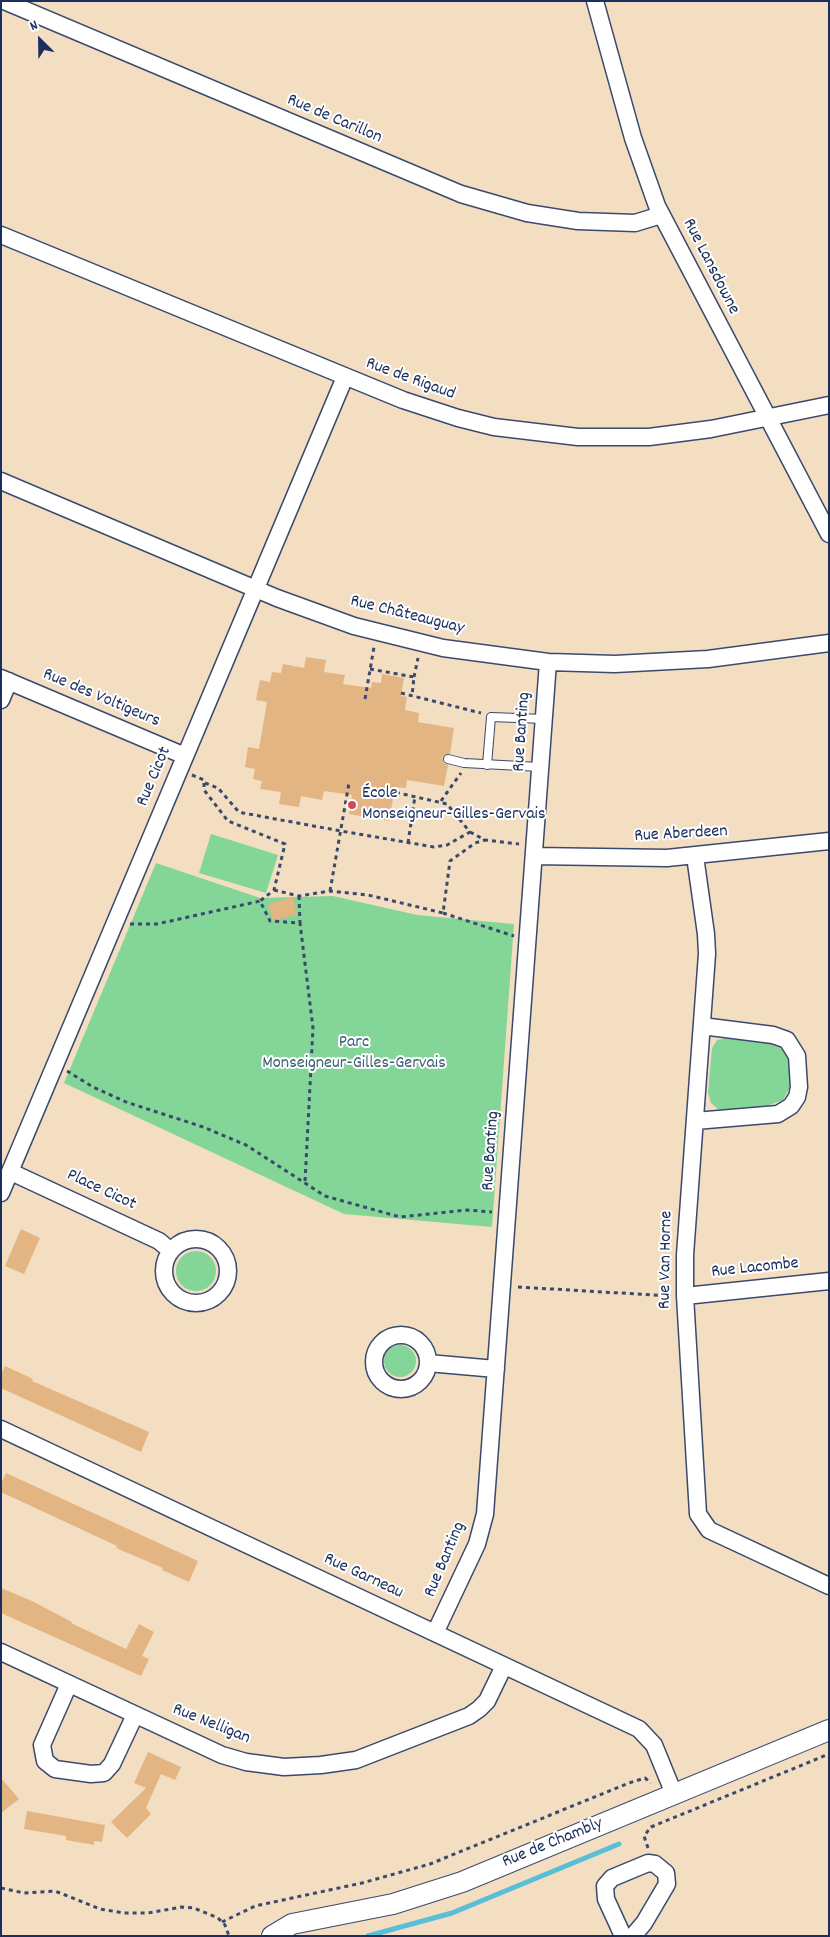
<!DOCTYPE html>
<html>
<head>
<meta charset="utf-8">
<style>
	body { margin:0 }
	#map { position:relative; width:830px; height:1937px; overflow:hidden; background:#f3dec1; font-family:Dekko,sans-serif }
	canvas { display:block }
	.frame { position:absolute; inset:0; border:2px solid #1b2f5e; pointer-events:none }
	.north { position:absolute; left:15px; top:15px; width:50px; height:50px; -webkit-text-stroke:4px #fff; paint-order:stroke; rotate:337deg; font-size:14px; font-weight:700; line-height:20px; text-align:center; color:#1b2f5e }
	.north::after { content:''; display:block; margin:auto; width:18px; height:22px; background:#1b2f5e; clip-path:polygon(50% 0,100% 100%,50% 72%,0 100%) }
</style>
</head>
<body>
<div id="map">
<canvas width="830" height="1937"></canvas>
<div class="frame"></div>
<div class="north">N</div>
</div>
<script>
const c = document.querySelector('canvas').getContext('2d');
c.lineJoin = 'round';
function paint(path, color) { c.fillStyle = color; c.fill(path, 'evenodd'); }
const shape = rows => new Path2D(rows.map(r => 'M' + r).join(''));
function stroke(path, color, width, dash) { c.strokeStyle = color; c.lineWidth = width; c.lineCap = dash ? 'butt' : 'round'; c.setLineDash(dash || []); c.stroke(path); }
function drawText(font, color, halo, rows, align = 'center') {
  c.font = font + ' Dekko,sans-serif'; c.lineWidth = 4; c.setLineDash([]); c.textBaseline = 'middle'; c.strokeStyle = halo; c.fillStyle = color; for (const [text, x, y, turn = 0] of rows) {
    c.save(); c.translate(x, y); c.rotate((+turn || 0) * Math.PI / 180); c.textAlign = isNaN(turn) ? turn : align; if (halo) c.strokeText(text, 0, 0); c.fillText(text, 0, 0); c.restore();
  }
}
paint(shape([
	[211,834,278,855,266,893,199,873],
	[156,863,260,898,333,896,417,915,514,924,492,1227,344,1214,64,1083],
	[731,1037,768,1043,784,1050,789,1061,790,1087,783,1100,764,1107,726,1111,719,1110,711,1103,708,1093,712,1048,717,1040],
	'176 1271a20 20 0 1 1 40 0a20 20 0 1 1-40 0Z',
	'384 1361a16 16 0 1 1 32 0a16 16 0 1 1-32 0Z'
]), '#83d698');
stroke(shape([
	[368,1936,452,1913,619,1844]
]), '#59bfd7', 5);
paint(shape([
	[306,657,326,660,324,672,345,675,343,684,371,688,372,682,381,683,382,674,404,678,401,696,407,697,405,710,419,713,418,722,454,728,450,754,444,755,442,758,444,763,448,765,444,786,407,780,406,788,395,787,389,821,349,814,352,795,324,791,322,800,301,796,299,807,279,804,281,792,260,789,262,781,253,779,255,769,245,767,248,747,259,749,267,702,256,700,260,680,270,682,272,672,281,673,283,664,304,668],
	[293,897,297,914,273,921,268,904],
	[21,1229,40,1238,24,1274,5,1266],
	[5,1366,33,1379,32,1381,149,1432,141,1452,1,1388,1,1375],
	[6,1473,198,1561,189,1582,162,1570,163,1568,116,1548,117,1546,1,1492,1,1484],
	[1,1588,32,1601,72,1622,71,1623,126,1649,139,1624,154,1632,142,1656,149,1659,141,1676,1,1613],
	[148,1752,181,1767,175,1780,161,1774,146,1808,151,1814,127,1838,111,1822,146,1788,134,1783],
	[1,1778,19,1799,1,1813],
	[27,1811,105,1825,102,1842,94,1841,94,1845,66,1840,66,1836,24,1829]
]), '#e3b583');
const service = shape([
	[448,759,464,763,540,767],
	[487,765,491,717,544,719]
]);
const minor = shape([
	[4,1,461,194,527,213,578,221,635,223,661,215],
	[595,1,633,138,657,206,829,534],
	[1,235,403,400,458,418,494,427,578,437,649,437,711,429,829,405],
	[1,481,277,598,354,626,443,648,548,662,615,664,708,659,829,643],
	[1,678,185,756],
	[1,700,9,681],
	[534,856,667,858,829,841],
	[695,856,706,934,707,954,685,1255,685,1296,698,1514,709,1530,829,1586],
	[695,1121,778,1114,791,1106,797,1097,799,1087,797,1056,787,1040,773,1035,702,1026],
	[11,1172,159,1241,171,1251],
	[1,1193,345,377],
	'164 1271a32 32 0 1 1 64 0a32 32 0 1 1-64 0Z',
	[685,1296,829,1281],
	'374 1362a27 27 0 1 1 54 0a27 27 0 1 1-54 0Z',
	[428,1363,496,1369],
	[1,1429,639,1729,654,1745,674,1794],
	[435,1633,477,1544,485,1514,548,662],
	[1,1652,222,1755,246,1762,284,1767,321,1765,356,1760,469,1716,479,1709,487,1701,504,1666],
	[69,1684,42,1745,45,1761,55,1769,91,1774,104,1773,112,1764,135,1715],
	[623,1936,606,1899,605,1886,612,1878,648,1863,655,1864,666,1873,667,1884,644,1923,633,1936]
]);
const tertiary = shape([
	[272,1936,292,1924,393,1904,462,1882,829,1730]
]);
stroke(service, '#3b496d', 10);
stroke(minor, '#3b496d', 19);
stroke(tertiary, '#3b496d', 22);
stroke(shape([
	[370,669,414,677,412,696],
	[414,677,418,658],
	[401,693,481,713],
	[365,699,374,647],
	[192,775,204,780,204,790,228,821,285,844,274,890,260,901],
	[205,783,218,788,238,811,243,813,341,831,434,847,447,845,470,832,447,804,394,792],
	[441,801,461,773],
	[470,832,485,840,519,844],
	[408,843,415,796],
	[274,890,299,896,330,891,368,895,443,913,450,861,475,843,485,840],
	[330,891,349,783],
	[299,896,300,923],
	[443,913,514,936],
	[130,924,157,924,260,901,270,921,300,923,313,1028,305,1182],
	[67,1071,93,1087,126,1102,203,1127,246,1145,325,1196,400,1217,467,1210,492,1212],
	[518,1287,671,1296],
	[648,1848,644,1836,651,1827,829,1754],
	[1,1888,24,1893,55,1891,100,1909,124,1913,148,1913,182,1907,194,1908,218,1918,225,1925,229,1936],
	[222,1922,255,1906,362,1883,430,1864,629,1783,645,1778,651,1783]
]), '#3b496d', 3, [4, 4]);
stroke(service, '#fff', 8);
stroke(minor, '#fff', 16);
stroke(tertiary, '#fff', 20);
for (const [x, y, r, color] of [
	[352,805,5,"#d1495b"]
]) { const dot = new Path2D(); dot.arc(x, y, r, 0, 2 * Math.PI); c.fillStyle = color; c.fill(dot); stroke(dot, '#fff', 2); }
drawText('18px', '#1b2f5e', '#fff', [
	["Rue de Carillon",334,120,23],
	["Rue Lansdowne",710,267,63],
	["Rue de Rigaud",410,380,20],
	["Rue Châteauguay",407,616,14],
	["Rue des Voltigeurs",101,699,23],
	["Rue Banting",523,732,-86],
	["Rue Cicot",155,777,-67],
	["Rue Aberdeen",681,835,-3],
	["Rue Banting",492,1151,-86],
	["Place Cicot",101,1191,25],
	["Rue Van Horne",667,1260,-89],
	["Rue Lacombe",755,1269,-6],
	["Rue Banting",446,1560,-67],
	["Rue Garneau",363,1577,25],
	["Rue Nelligan",211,1725,22],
	["Rue de Chambly",553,1844,-22]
]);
drawText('18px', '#1b2f5e', '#fff', [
	["École",362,795],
	["Monseigneur-Gilles-Gervais",362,816]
], 'left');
drawText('18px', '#3a616f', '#fff', [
	["Parc",354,1044],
	["Monseigneur-Gilles-Gervais",354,1065]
]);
</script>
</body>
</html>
